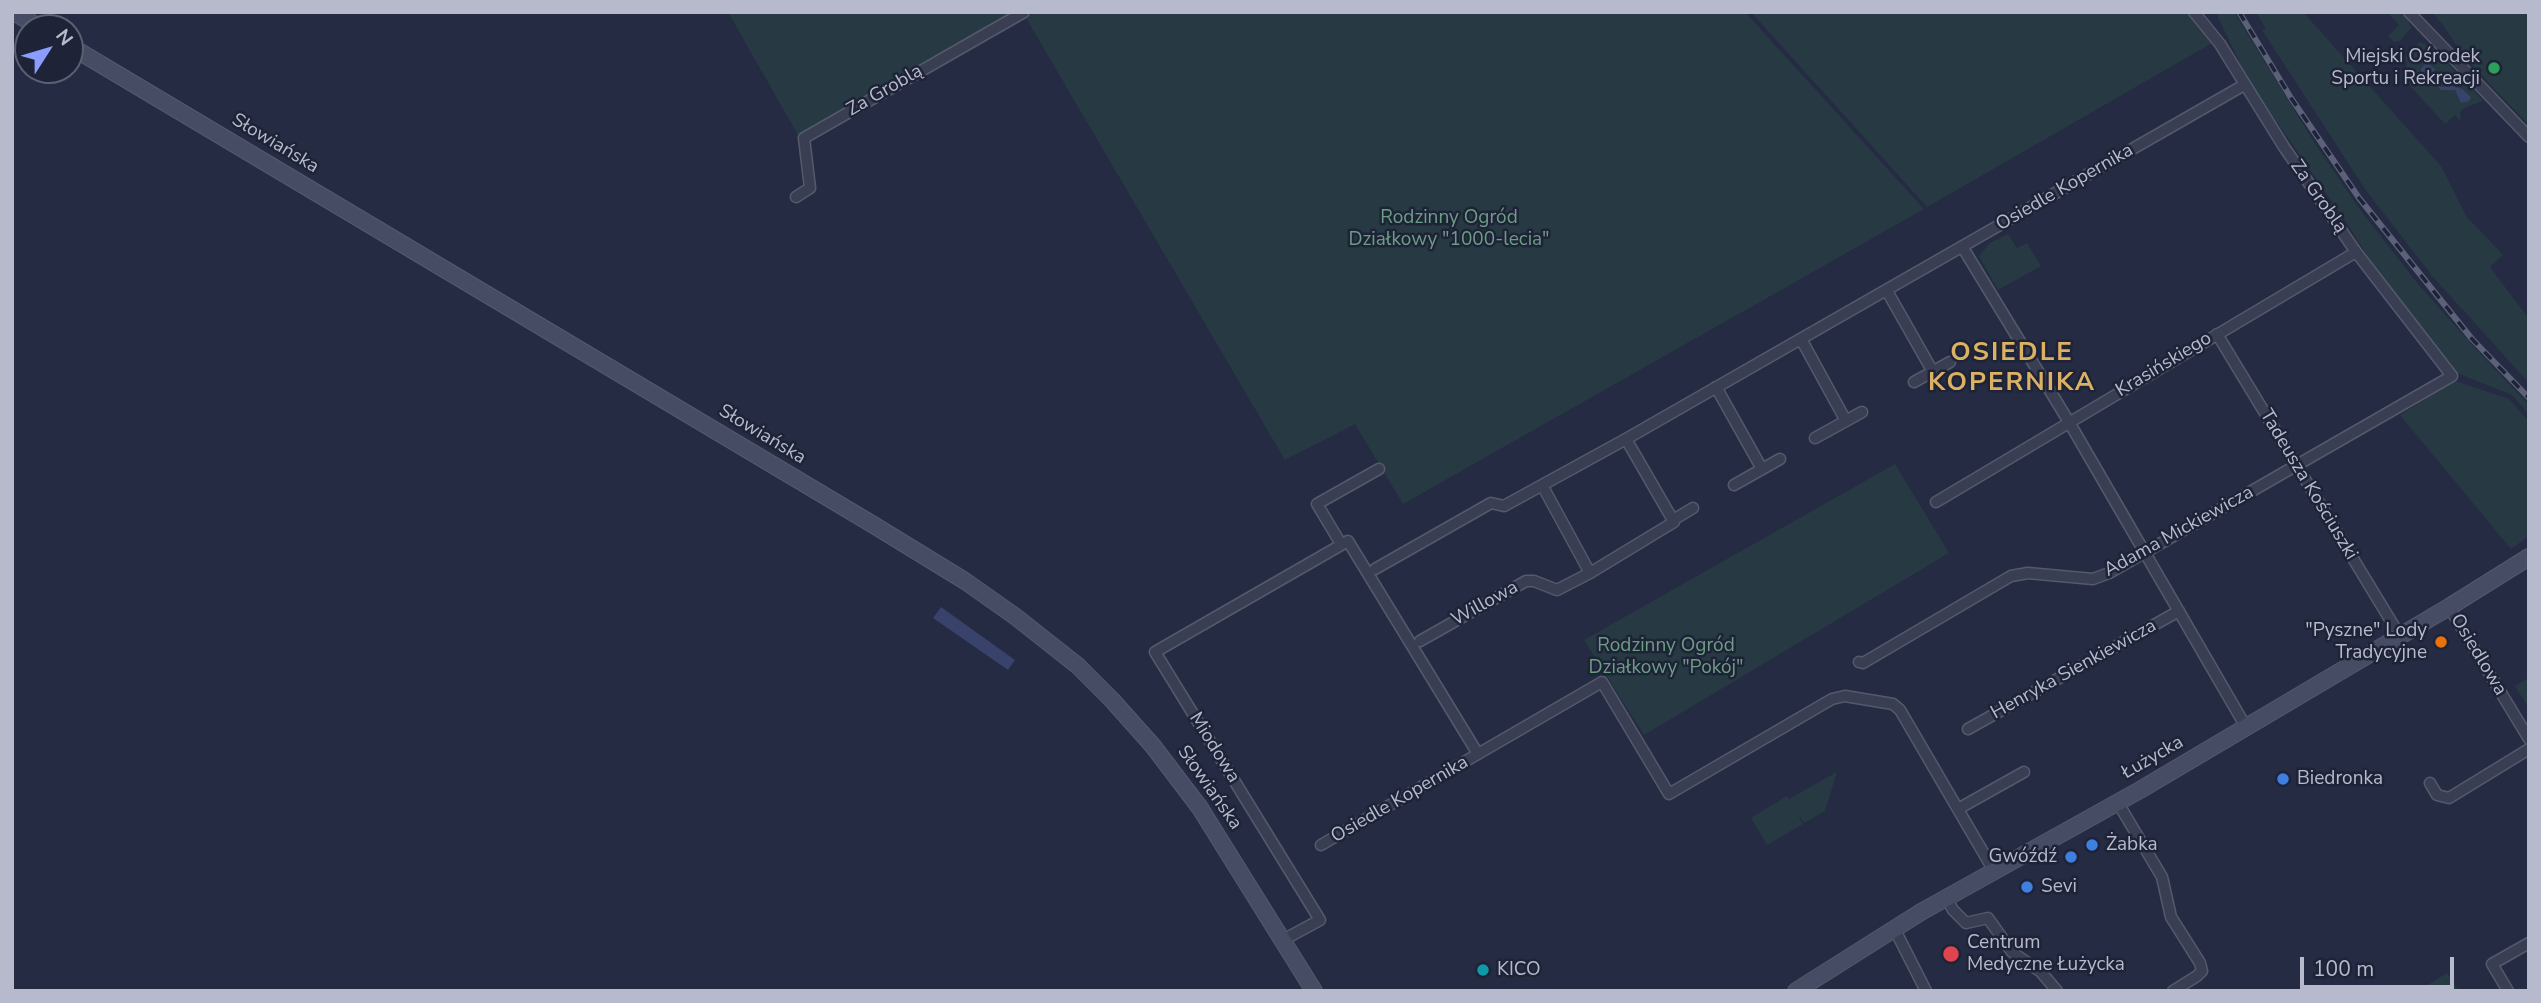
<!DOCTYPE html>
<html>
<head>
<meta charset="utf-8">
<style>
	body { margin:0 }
	#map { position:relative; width:2541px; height:1003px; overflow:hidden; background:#252b43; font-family:"Nunito Sans",sans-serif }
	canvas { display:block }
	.frame { position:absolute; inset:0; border:14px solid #b6bacc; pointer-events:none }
	.north { position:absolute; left:14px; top:14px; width:70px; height:70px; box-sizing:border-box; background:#1e2337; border:2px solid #5b5f73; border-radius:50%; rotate:53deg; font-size:19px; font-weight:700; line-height:28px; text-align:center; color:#b6bacc }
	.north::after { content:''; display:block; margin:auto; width:24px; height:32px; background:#8b9dfc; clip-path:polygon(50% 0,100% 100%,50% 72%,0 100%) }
	.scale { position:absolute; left:2300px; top:957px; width:154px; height:32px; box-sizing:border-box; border:4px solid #b6bacc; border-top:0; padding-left:9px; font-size:21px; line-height:24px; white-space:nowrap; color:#b6bacc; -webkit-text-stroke:5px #1e2337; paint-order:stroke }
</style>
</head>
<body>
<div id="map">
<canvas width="2541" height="1003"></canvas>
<div class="frame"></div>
<div class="north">N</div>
<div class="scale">100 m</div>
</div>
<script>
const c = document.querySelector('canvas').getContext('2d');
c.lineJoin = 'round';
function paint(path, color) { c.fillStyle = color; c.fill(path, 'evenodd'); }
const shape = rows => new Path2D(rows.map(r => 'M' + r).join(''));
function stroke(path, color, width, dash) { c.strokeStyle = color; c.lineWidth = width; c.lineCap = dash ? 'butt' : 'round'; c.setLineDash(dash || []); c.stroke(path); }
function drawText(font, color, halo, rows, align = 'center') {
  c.font = font + ' "Nunito Sans",sans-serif'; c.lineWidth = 5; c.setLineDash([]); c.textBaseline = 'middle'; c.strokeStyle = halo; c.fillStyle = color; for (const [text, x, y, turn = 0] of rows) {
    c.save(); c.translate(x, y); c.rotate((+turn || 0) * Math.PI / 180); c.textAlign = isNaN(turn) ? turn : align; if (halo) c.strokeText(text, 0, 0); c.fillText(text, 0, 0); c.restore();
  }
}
paint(shape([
	[728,12,1013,12,798,135],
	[1036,12,1745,12,1924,209,1403,504,1355,424,1285,460,1026,18],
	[1751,12,2187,12,2214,42,1927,207],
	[2234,12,2314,142,2358,207,2418,284,2473,346,2529,405,2529,414,2512,395,2457,373,2368,257,2346,222,2264,103,2241,65,2216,13],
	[2256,12,2303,12,2441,166,2466,216,2503,255,2490,267,2529,319,2529,383,2434,278,2367,192,2262,30,2266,29],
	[2387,12,2402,12,2408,21,2411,28,2400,41,2394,42,2388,36,2399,25],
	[2432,12,2529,12,2529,125,2465,58,2443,25],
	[2420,42,2434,49,2483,101,2464,108,2460,112,2461,122,2455,115,2445,124,2411,87,2407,78,2406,56],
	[2008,234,2017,248,2027,243,2041,266,1998,290,1979,256,1990,243],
	[2455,381,2509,399,2529,422,2529,536,2511,549,2400,415],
	[1895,464,1949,553,1644,735,1584,640],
	[2529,678,2529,708,2515,686],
	[1837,772,1825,811,1804,823,1796,811,1803,824,1767,845,1751,818,1787,796,1789,799],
	[2447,973,2459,991,2418,991]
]), '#273a43');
paint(shape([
	[2427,63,2435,69,2434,73,2441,87,2453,86,2462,89,2471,97,2469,101,2461,103,2455,90,2441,90,2429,77,2421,75,2421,68],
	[941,607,1015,660,1008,670,933,618]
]), '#38426a');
const street = shape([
	[2409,12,2529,137],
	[796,197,810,188,804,138,1024,12],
	[1963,248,2069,422,2246,727],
	[1887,291,1933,372],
	[2217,334,2400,636],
	[1801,339,1846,421],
	[1914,382,1950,362],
	[1716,387,1762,469],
	[1815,438,1862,412],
	[1542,485,1590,573,1674,522,1626,439],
	[1734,485,1780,459],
	[1936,502,2356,252],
	[1673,520,1693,508],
	[1341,544,1317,504,1379,469],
	[1375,569,1491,503,1504,506,1626,439,2244,85],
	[2449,607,2529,739],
	[1420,641,1526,581,1534,581,1557,590,1590,573],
	[1859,662,1863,663,2011,576,2028,573,2093,579,2109,573,2452,376,2356,252,2284,147,2220,44,2194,12],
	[1968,729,2179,611],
	[2430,783,2437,795,2449,798,2529,749],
	[2118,803,2162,877,2171,917,2200,963,2202,971,2197,976,2173,991],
	[1958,809,2024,772],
	[1321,845,1602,682,1669,794,1832,699,1845,696,1893,704,1900,710,1994,871],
	[1946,897,1953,910,1966,923,1988,918,2012,952,2041,972,2057,991],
	[1894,928,1926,991],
	[1283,940,1320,920,1155,652,1348,541,1478,754],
	[2508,991,2492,964,2529,943]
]);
const secondary = shape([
	[14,12,40,28],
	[70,46,872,524,965,581,1016,617,1078,666,1112,700,1153,746,1200,808,1314,991],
	[1796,991,1921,912,2140,790,2449,607,2529,557]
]);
stroke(street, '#54596c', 13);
stroke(secondary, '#54596c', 18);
stroke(street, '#393e52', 10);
stroke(secondary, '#474c65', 16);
const rail = shape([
	[2239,12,2291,98,2359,198,2472,339,2529,398]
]);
stroke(rail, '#5b6179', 6);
stroke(rail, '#1e2337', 3.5, [10]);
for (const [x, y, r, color] of [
	[2494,68,7,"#2e9e5b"],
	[2441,642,7,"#e8710a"],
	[2283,779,7,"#3f7fe0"],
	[2092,845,7,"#3f7fe0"],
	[2071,857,7,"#3f7fe0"],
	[2027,887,7,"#3f7fe0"],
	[1951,954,9,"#e0444e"],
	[1483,970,7,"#0f9aa8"]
]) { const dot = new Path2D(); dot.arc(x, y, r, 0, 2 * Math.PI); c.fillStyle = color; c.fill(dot); stroke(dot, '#1e2337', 2.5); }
drawText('19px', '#b6bacc', '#1e2337', [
	["Miejski Ośrodek",2480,57,"right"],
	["Sportu i Rekreacji",2480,79,"right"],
	["\"Pyszne\" Lody",2427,631,"right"],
	["Tradycyjne",2427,653,"right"],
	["Biedronka",2297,779],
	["Żabka",2106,845],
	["Gwóźdź",2057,857,"right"],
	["Sevi",2041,887],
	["Centrum",1967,943],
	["Medyczne Łużycka",1967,965],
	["KICO",1497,970]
], 'left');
drawText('19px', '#b6bacc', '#1e2337', [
	["Za Groblą",885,91,-30],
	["Słowiańska",275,144,31],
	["Osiedle Kopernika",2065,188,-30],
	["Za Groblą",2318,197,55],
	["Krasińskiego",2164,365,-31],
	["Słowiańska",762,435,31],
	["Tadeusza Kościuszki",2308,485,59],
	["Adama Mickiewicza",2179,532,-29],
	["Willowa",1485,604,-29],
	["Osiedlowa",2478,655,59],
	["Henryka Sienkiewicza",2074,670,-29],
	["Miodowa",1214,748,58],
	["Łużycka",2153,758,-30],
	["Słowiańska",1209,788,55],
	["Osiedle Kopernika",1400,800,-30]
]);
drawText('19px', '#6c9e83', '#1e2337', [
	["Rodzinny Ogród",1449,218],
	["Działkowy \"1000-lecia\"",1449,240],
	["Rodzinny Ogród",1666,646],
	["Działkowy \"Pokój\"",1666,668]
]);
c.letterSpacing = '2px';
drawText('bold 26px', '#dbb263', '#1e2337', [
	["OSIEDLE",2012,354],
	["KOPERNIKA",2012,384]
]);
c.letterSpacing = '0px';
</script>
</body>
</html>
